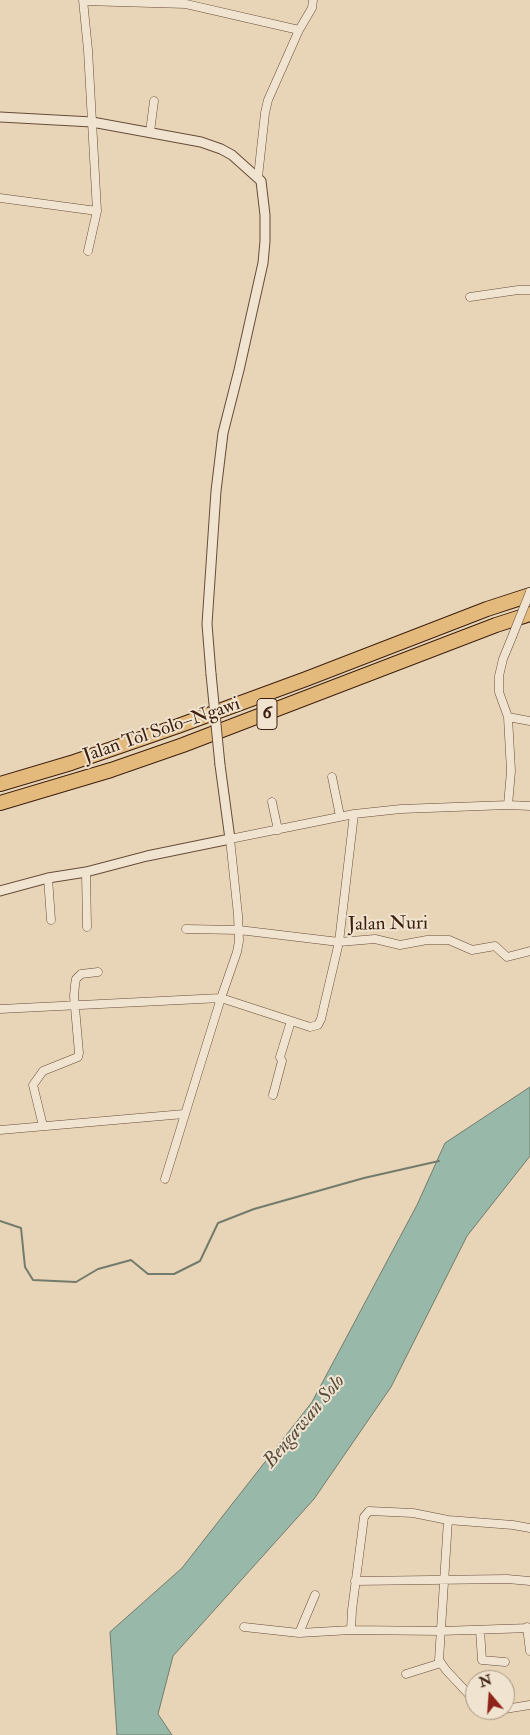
<!DOCTYPE html>
<html>
<head>
<meta charset="utf-8">
<style>
	body { margin:0 }
	#map { position:relative; width:530px; height:1735px; overflow:hidden; background:#e8d5b7; font-family:"IM FELL Double Pica",serif }
	canvas { display:block }
	.north { position:absolute; left:465px; top:1670px; width:50px; height:50px; box-sizing:border-box; background:#f0e4d0; border:1px solid #a89582; border-radius:50%; rotate:342deg; font-size:14px; font-weight:700; line-height:20px; text-align:center; color:#3c1e0e }
	.north::after { content:''; display:block; margin:auto; width:18px; height:22px; background:#8f2418; clip-path:polygon(50% 0,100% 100%,50% 72%,0 100%) }
</style>
</head>
<body>
<div id="map">
<canvas width="530" height="1735"></canvas>
<div class="north">N</div>
</div>
<script>
const c = document.querySelector('canvas').getContext('2d');
c.lineJoin = 'round';
function paint(path, color) { c.fillStyle = color; c.fill(path, 'evenodd'); }
const shape = rows => new Path2D(rows.map(r => 'M' + r).join(''));
function stroke(path, color, width, dash) { c.strokeStyle = color; c.lineWidth = width; c.lineCap = dash ? 'butt' : 'round'; c.setLineDash(dash || []); c.stroke(path); }
function drawText(font, color, halo, rows, align = 'center') {
  c.font = font + ' "IM FELL Double Pica",serif'; c.lineWidth = 4; c.setLineDash([]); c.textBaseline = 'middle'; c.strokeStyle = halo; c.fillStyle = color; for (const [text, x, y, turn = 0] of rows) {
    c.save(); c.translate(x, y); c.rotate((+turn || 0) * Math.PI / 180); c.textAlign = isNaN(turn) ? turn : align; if (halo) c.strokeText(text, 0, 0); c.fillText(text, 0, 0); c.restore();
  }
}
const water = shape([
	[530,1087,530,1156,467,1236,391,1387,314,1499,173,1656,158,1714,172,1735,117,1735,110,1632,182,1568,312,1402,417,1205,445,1143,530,1087]
]);
paint(water, '#98b9aa');
stroke(water, '#737b6c', 1);
stroke(shape([
	[0,1221,21,1228,25,1267,33,1280,76,1282,98,1269,131,1260,148,1274,174,1274,200,1261,218,1223,254,1209,364,1178,439,1161]
]), '#737b6c', 2);
const minor = shape([
	[83,0,88,50,97,211,88,251],
	[84,1,186,4,299,30],
	[150,132,154,101],
	[258,177,265,113,268,100,299,30,312,8,313,0],
	[0,198,97,211],
	[470,297,518,290,530,290],
	[508,717,530,721],
	[332,777,340,816],
	[272,802,278,830],
	[508,805,511,771,508,717,499,692,499,676,503,659,512,637],
	[86,872,87,927],
	[48,878,51,920],
	[186,929,239,930,339,942,375,939,400,945,427,940,449,940,472,950,495,946,507,957,530,951],
	[0,1009,221,998,310,1027,318,1025,321,1019,339,942,354,814],
	[273,1095,282,1061,280,1057,291,1021],
	[43,1126,33,1085,43,1071,78,1057,79,1053,74,996,75,985,76,979,81,974,98,972],
	[0,1130,184,1114],
	[165,1179,221,998,237,952,239,941,238,915,230,839,354,814,401,809,508,805,530,806],
	[448,1520,439,1660,446,1670,475,1701],
	[355,1581,507,1579,530,1581],
	[244,1627,299,1633,351,1630,441,1631,530,1628],
	[527,1627,530,1651],
	[351,1630,352,1610,363,1525,364,1517,369,1511,413,1513,448,1520,513,1525,530,1528],
	[480,1630,482,1660,505,1662],
	[299,1633,315,1595],
	[406,1674,441,1663],
	[505,1709,530,1705],
	[485,1710,490,1712,502,1710]
]);
const tertiary = shape([
	[0,117,92,122,201,142,221,149,232,155,261,181,265,215,265,241,263,263,239,370,223,433,216,491,207,624,211,674],
	[0,891,48,878,86,872,147,856,230,839,220,765]
]);
const motorway = shape([
	[0,784,71,763,178,726,306,679,487,609,530,595],
	[0,803,111,770,183,745,496,625,530,614]
]);
stroke(minor, '#674c38', 9);
stroke(tertiary, '#674c38', 11);
stroke(motorway, '#3c1e0e', 16);
stroke(minor, '#f0e4d0', 8);
stroke(tertiary, '#f0e4d0', 9);
stroke(motorway, '#e4ba7c', 14);
const minorBridge = shape([
	[512,637,530,592]
]);
const tertiaryBridge = shape([
	[211,674,220,765]
]);
stroke(minorBridge, '#674c38', 9, []);
stroke(tertiaryBridge, '#674c38', 11, []);
stroke(minorBridge, '#f0e4d0', 8);
stroke(tertiaryBridge, '#f0e4d0', 9);
for (const [x, y, w] of [
	[267,714,20]
]) { const box = new Path2D(); box.roundRect(x - w / 2, y - 15.5, w, 31, 4); c.fillStyle = '#f0e4d0'; c.fill(box); stroke(box, '#3c1e0e', 1); }
drawText('bold 18px', '#3c1e0e', null, [
	["6",267,714]
]);
drawText('19px', '#3c1e0e', '#f0e4d0', [
	["Jalan Tol Solo–Ngawi",162,731,-19],
	["Jalan Nuri",388,925,-1]
]);
drawText('italic 20px', '#584c3d', '#f0e4d0', [
	["Bengawan Solo",305,1422,-50]
]);
</script>
</body>
</html>
